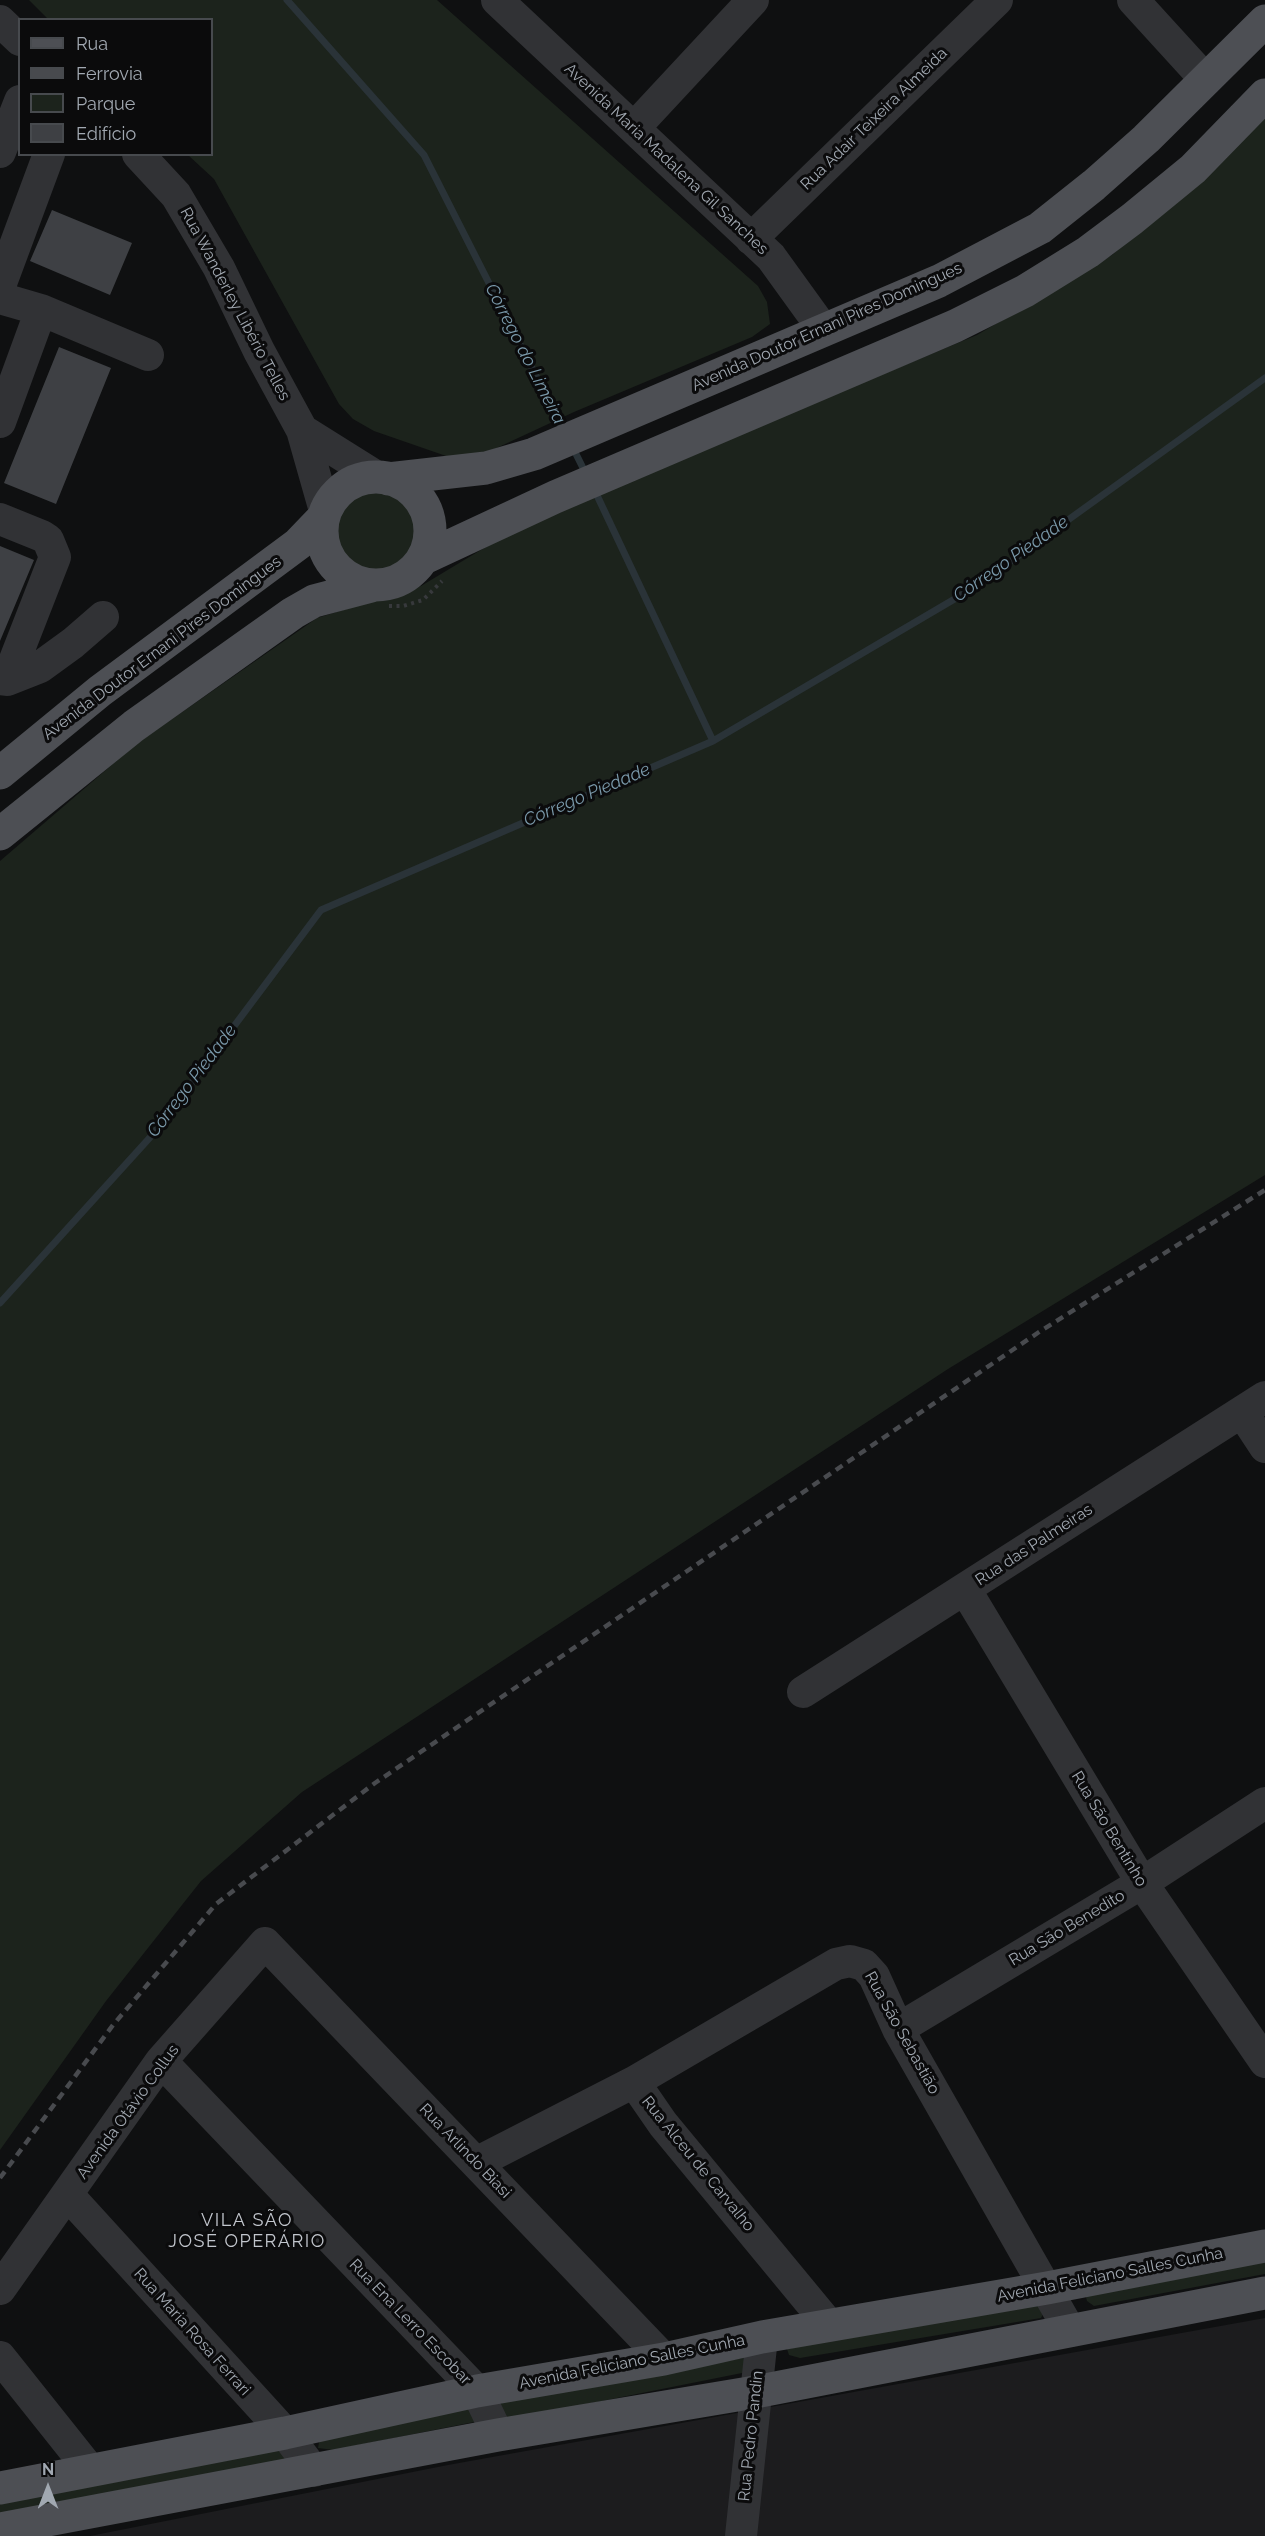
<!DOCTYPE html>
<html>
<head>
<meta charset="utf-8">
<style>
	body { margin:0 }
	#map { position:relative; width:1265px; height:2536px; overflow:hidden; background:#0f1011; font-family:Raleway,sans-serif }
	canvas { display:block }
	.legend { position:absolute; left:18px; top:18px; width:195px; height:138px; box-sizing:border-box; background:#0b0b0c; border:2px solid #474a4e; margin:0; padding:8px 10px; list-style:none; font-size:18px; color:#a1a8b1 }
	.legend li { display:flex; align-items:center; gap:12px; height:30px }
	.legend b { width:30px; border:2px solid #474a4e }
	.north { position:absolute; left:18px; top:2458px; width:60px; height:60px; -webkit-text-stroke:4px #0b0b0c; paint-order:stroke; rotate:0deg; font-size:16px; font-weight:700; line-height:24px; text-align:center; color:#a1a8b1 }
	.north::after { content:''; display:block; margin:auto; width:21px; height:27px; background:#a1a8b1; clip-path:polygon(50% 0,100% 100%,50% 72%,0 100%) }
</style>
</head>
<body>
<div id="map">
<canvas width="1265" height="2536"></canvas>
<ul class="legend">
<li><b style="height:8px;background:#4d4f54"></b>Rua</li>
<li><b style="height:8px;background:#484a4e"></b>Ferrovia</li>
<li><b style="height:16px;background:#1c231c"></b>Parque</li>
<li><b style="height:16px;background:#3e4044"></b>Edifício</li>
</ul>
<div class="north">N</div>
</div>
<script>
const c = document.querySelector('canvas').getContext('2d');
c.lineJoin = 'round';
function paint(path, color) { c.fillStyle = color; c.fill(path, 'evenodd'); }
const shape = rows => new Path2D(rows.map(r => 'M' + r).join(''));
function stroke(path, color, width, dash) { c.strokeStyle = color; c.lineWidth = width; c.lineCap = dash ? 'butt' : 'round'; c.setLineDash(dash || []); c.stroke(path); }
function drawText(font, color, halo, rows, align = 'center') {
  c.font = font + ' Raleway,sans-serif'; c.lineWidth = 6; c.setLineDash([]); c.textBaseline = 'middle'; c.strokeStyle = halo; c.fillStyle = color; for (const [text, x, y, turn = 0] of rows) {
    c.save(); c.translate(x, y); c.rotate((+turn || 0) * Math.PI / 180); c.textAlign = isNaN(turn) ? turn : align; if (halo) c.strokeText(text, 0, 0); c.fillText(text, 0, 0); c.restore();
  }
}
paint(shape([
	[1265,2318,1265,2536,90,2536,448,2465]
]), '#1c1c1e');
paint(shape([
	[29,0,437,0,758,286,767,302,770,324,752,337,574,412,488,452,449,457,374,431,353,419,339,404,214,179,188,155,212,154,212,20,48,19],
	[1265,116,1265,1175,948,1369,302,1792,201,1881,106,2001,0,2150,0,861,135,745,317,618,421,586,529,521,977,335,1112,255],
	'328 532a48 48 0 1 1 96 0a48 48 0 1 1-96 0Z',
	[1265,2251,1265,2274,1094,2306,1087,2301,1085,2293],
	[1041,2298,1047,2306,1041,2318,800,2358,789,2355,787,2349],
	[749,2357,752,2371,507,2420,497,2410,503,2401],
	[474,2407,478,2416,474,2422,334,2450,318,2448,320,2437],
	[281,2442,288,2461,0,2519,0,2496]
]), '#1c231c');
stroke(shape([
	[287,0,424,155,564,431],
	[572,446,586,474],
	[594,489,713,741],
	[0,1303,154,1133,321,910,713,741,975,587,1265,378]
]), '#2a3338', 7);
paint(shape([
	[52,210,132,243,110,295,30,261],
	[59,347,111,368,56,504,4,483],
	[0,546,34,560,0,641]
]), '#3e4044');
stroke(shape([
	[389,606,403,606,423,600,442,581]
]), '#37393c', 4, [3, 4.5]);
stroke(shape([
	[497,0,771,257,823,329],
	[1133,0,1206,80],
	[0,21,20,40],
	[634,128,753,0],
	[0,152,20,101],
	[138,154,176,195,219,268,259,351,302,430,325,511],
	[751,239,997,0],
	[0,286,49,154],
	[0,298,41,310,148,355],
	[0,422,41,310],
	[302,430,377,477],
	[0,519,42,536,48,540,55,557,7,680],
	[0,679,7,680,40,667,73,643,103,617],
	[1242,1412,1265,1447],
	[965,1589,1142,1883,1265,2062],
	[803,1692,1265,1397],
	[898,2029,1142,1883,1265,1803],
	[161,2061,477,2391,498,2435],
	[634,2082,836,1964,850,1961,864,1965,874,1976,898,2029,1070,2331],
	[476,2163,634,2082,663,2124,829,2325],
	[68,2195,285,2433,314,2471],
	[0,2289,161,2061,265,1943,664,2359],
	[0,2357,90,2470],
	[741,2536,762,2337]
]), '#313235', 32);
stroke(shape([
	'322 531a54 54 0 1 1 108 0a54 54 0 1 1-108 0Z',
	[388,479,486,468,534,454,939,281,1040,228,1094,185,1146,139,1265,21],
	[422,559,555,497,955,326,1025,291,1088,252,1132,219,1193,169,1265,95],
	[0,773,100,691,298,544,322,519],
	[0,834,134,726,293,613,314,601,371,586],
	[0,2488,285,2433,477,2391,664,2359,762,2337,1047,2288,1265,2246],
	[0,2529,498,2435,755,2392,1265,2293]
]), '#4d4f54', 33);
stroke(shape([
	[0,2178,113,2025,216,1904,375,1783,1039,1332,1265,1190]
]), '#484a4e', 4.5, [8, 6]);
drawText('16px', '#a1a8b1', '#0b0b0c', [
	["Rua Adair Teixeira Almeida",874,119,-44],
	["Avenida Maria Madalena Gil Sanches",666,159,43],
	["Rua Wanderley Libério Telles",235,304,62],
	["Avenida Doutor Ernani Pires Domingues",827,327,-24],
	["Avenida Doutor Ernani Pires Domingues",162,648,-37],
	["Rua das Palmeiras",1034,1545,-33],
	["Rua São Bentinho",1109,1829,59],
	["Rua São Benedito",1067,1928,-31],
	["Rua São Sebastião",902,2033,61],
	["Avenida Otávio Collus",128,2112,-54],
	["Rua Arlindo Biasi",465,2151,46],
	["Rua Alceu de Carvalho",698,2164,51],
	["Avenida Feliciano Salles Cunha",1110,2275,-11],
	["Rua Ena Lerro Escobar",410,2322,46],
	["Rua Maria Rosa Ferrari",192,2332,48],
	["Avenida Feliciano Salles Cunha",632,2362,-11],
	["Rua Pedro Pandin",751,2436,-84]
]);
drawText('italic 18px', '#7a99aa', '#0b0b0c', [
	["Córrego do Limeira",525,354,63],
	["Córrego Piedade",1011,559,-35],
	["Córrego Piedade",587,795,-23],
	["Córrego Piedade",192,1081,-53]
]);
c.letterSpacing = '1.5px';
drawText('18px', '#c2c6cd', '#0b0b0c', [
	["VILA SÃO",247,2221],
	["JOSÉ OPERÁRIO",247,2242]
]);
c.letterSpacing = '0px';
</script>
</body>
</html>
